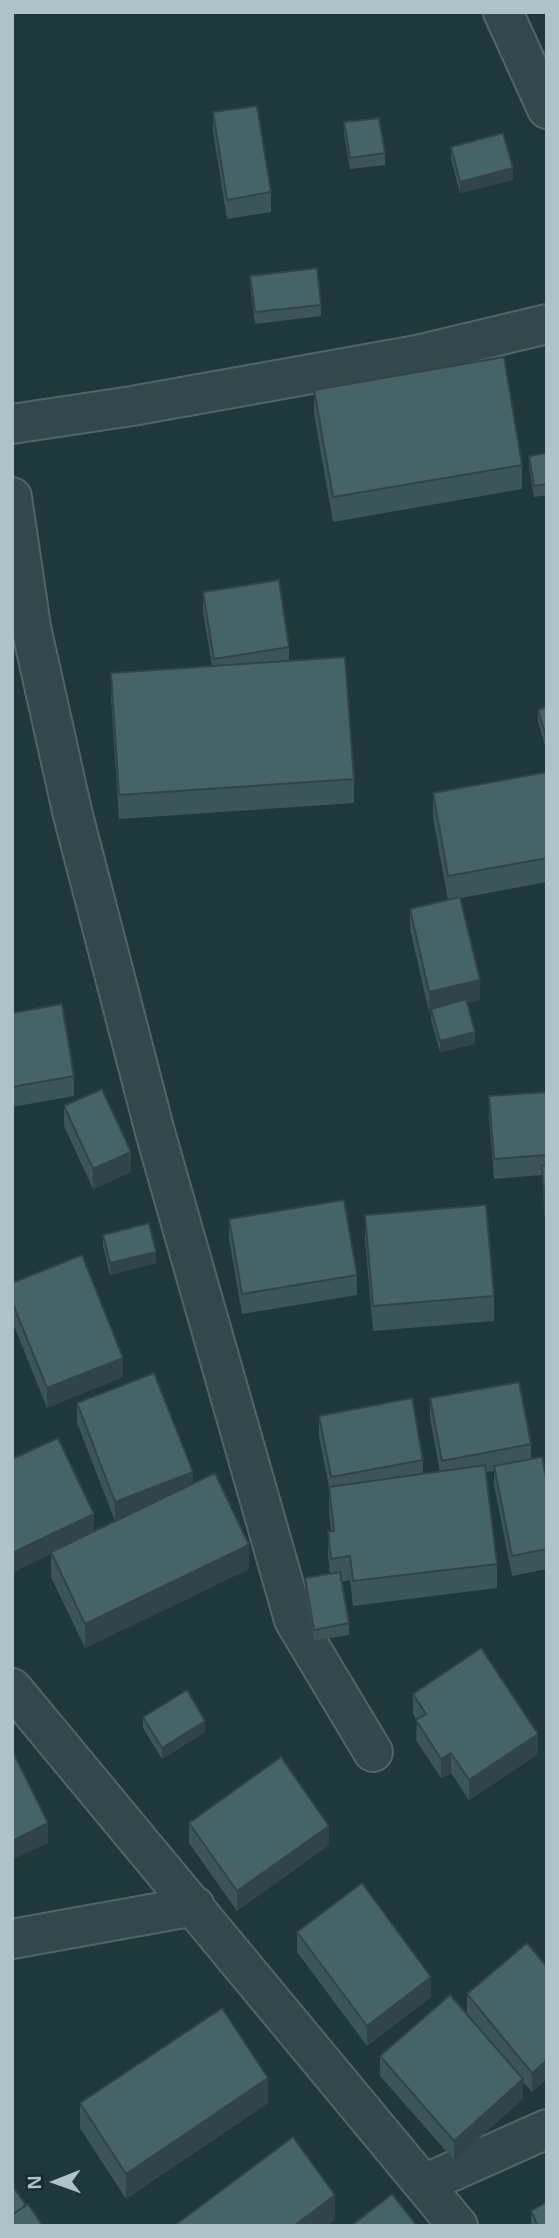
<!DOCTYPE html>
<html>
<head>
<meta charset="utf-8">
<style>
	body { margin:0 }
	#map { position:relative; width:559px; height:2238px; overflow:hidden; background:#1f383a; font-family:Arial,sans-serif }
	canvas { display:block }
	.frame { position:absolute; inset:0; border:14px solid #adc3c7; pointer-events:none }
	.north { position:absolute; left:21px; top:2147px; width:70px; height:70px; -webkit-text-stroke:5px #182c2f; paint-order:stroke; rotate:269deg; font-size:19px; font-weight:700; line-height:28px; text-align:center; color:#adc3c7 }
	.north::after { content:''; display:block; margin:auto; width:24px; height:32px; background:#adc3c7; clip-path:polygon(50% 0,100% 100%,50% 72%,0 100%) }
</style>
</head>
<body>
<div id="map">
<canvas width="559" height="2238"></canvas>
<div class="frame"></div>
<div class="north">N</div>
</div>
<script>
const c = document.querySelector('canvas').getContext('2d');
c.lineJoin = 'round';
const shape = rows => new Path2D(rows.map(r => 'M' + r).join(''));
function stroke(path, color, width, dash) { c.strokeStyle = color; c.lineWidth = width; c.lineCap = dash ? 'butt' : 'round'; c.setLineDash(dash || []); c.stroke(path); }
function paint(path, color) { c.fillStyle = color; c.fill(path, 'evenodd'); }
const minor = shape([
	[12,424,132,406,417,355,547,324],
	[12,497,31,627,72,811,155,1132,294,1620,373,1752],
	[12,1688,458,2226],
	[12,1939,195,1906],
	[424,2184,547,2129]
]);
const tertiary = shape([
	[503,12,547,109]
]);
stroke(minor, '#506568', 42);
stroke(tertiary, '#506568', 42);
stroke(minor, '#33484a', 38);
stroke(tertiary, '#33484a', 38);
paint(shape([
	[213,112,271,192,271,212,227,219,213,132],
	[344,122,385,153,385,165,350,169,344,134],
	[451,147,513,180,460,193,451,159],
	[250,276,321,305,321,316,255,324,250,287],
	[314,390,522,465,522,489,333,522,314,414],
	[547,453,547,495,534,497,529,467,529,456],
	[203,592,289,647,289,661,354,779,354,803,119,819,111,698,111,673,212,666,203,612],
	[547,707,547,752,538,721,538,710],
	[547,772,547,882,461,898,480,1000,467,1003,475,1044,440,1052,431,1020,431,1011,429,1012,410,929,410,909,448,900,433,818,433,793],
	[12,1013,74,1076,74,1096,12,1107],
	[547,1092,547,1253,542,1175,494,1179,489,1116,489,1096],
	[64,1106,131,1172,93,1189,64,1126],
	[365,1215,494,1296,494,1321,373,1331,365,1239],
	[229,1219,357,1275,357,1295,242,1314,229,1239],
	[103,1235,156,1263,110,1275,103,1246],
	[12,1283,123,1377,47,1408,12,1321],
	[430,1398,531,1444,531,1459,547,1482,547,1569,512,1576,494,1485,494,1471,486,1472,497,1564,497,1588,353,1606,350,1580,341,1582,349,1623,349,1635,314,1641,305,1589,305,1578,330,1573,328,1556,328,1531,331,1531,329,1512,329,1487,319,1436,319,1416,423,1460,423,1474,440,1472,430,1418],
	[77,1403,193,1484,249,1569,85,1648,51,1577,51,1554,14,1572,12,1568,12,1459,94,1532,115,1521,77,1423],
	[413,1694,538,1754,469,1800,451,1773,441,1778,416,1740,417,1720,413,1714],
	[143,1717,205,1732,162,1759,143,1728],
	[189,1823,329,1845,237,1911,189,1843],
	[297,1932,431,1997,367,2046,297,1952],
	[547,1967,532,2092,523,2082,523,2099,454,2160,380,2076,380,2056,467,2013,467,1994],
	[80,2103,268,2103,126,2199,80,2128],
	[531,2211,547,2226,531,2226]
]), '#3c5559');
paint(shape([
	[513,168,513,180,460,193,460,182],
	[480,980,480,1000,432,1011,431,1009,431,1011,429,1012,429,992],
	[475,1032,475,1044,440,1052,440,1041],
	[131,1152,131,1172,93,1189,93,1169],
	[156,1252,156,1263,110,1275,110,1263],
	[123,1358,123,1377,47,1408,47,1388],
	[193,1472,193,1491,115,1522,115,1502],
	[94,1514,94,1534,14,1572,14,1552],
	[249,1545,249,1569,85,1648,85,1624],
	[205,1721,205,1732,162,1759,162,1748],
	[538,1734,538,1754,469,1800,469,1780],
	[451,1753,451,1773,441,1778,441,1759],
	[48,1823,48,1843,12,1860,12,1841],
	[329,1826,329,1845,237,1911,237,1891],
	[431,1977,431,1997,367,2046,367,2026],
	[547,2060,547,2080,532,2092,532,2073],
	[268,2078,268,2103,126,2199,126,2174],
	[523,2079,523,2099,454,2160,454,2141],
	[335,2195,335,2219,327,2226,294,2226]
]), '#314548');
const building = shape([
	[257,106,271,192,227,200,213,112,257,106],
	[379,118,385,153,350,158,344,122,379,118],
	[503,133,513,168,460,182,451,147,503,133],
	[317,268,321,305,255,312,250,276,317,268],
	[504,357,522,465,333,497,314,390,504,357],
	[547,453,547,484,534,486,529,456,547,453],
	[279,580,289,647,214,659,203,592,279,580],
	[345,657,354,779,119,795,111,673,345,657],
	[547,707,547,740,538,710,547,707],
	[547,772,547,858,448,876,433,793,547,772],
	[460,897,480,980,429,992,410,909,460,897],
	[466,999,475,1032,440,1041,431,1009,466,999],
	[62,1004,74,1076,12,1087,12,1013,62,1004],
	[102,1089,131,1152,93,1169,64,1106,102,1089],
	[547,1092,547,1155,494,1159,489,1096,547,1092],
	[547,1165,547,1228,542,1166,547,1165],
	[344,1200,357,1275,242,1294,229,1219,344,1200],
	[486,1205,494,1296,373,1306,365,1215,486,1205],
	[149,1223,156,1252,110,1263,103,1235,149,1223],
	[82,1255,123,1358,47,1388,12,1302,12,1283,82,1255],
	[154,1373,193,1472,115,1502,77,1403,154,1373],
	[519,1382,531,1444,442,1461,430,1398,519,1382],
	[412,1398,423,1460,331,1477,319,1416,412,1398],
	[58,1438,94,1514,14,1552,12,1549,12,1459,58,1438],
	[542,1457,547,1482,547,1549,512,1556,494,1466,542,1457],
	[485,1465,497,1564,353,1581,350,1556,331,1559,328,1531,334,1531,329,1487,485,1465],
	[215,1473,249,1545,85,1624,51,1552,215,1473],
	[340,1572,349,1623,314,1630,305,1578,340,1572],
	[481,1648,538,1734,469,1780,451,1753,441,1759,416,1720,426,1714,413,1694,481,1648],
	[187,1690,205,1721,162,1748,143,1717,187,1690],
	[12,1750,48,1823,12,1841,12,1750],
	[281,1757,329,1826,237,1891,189,1823,281,1757],
	[362,1883,431,1977,367,2026,297,1932,362,1883],
	[527,1943,547,1967,547,2060,532,2073,467,1994,527,1943],
	[450,1995,523,2079,454,2141,380,2056,450,1995],
	[222,2008,268,2078,126,2174,80,2103,222,2008],
	[293,2137,335,2195,294,2226,174,2226,293,2137],
	[12,2185,26,2205,12,2215,12,2185],
	[392,2194,417,2226,351,2226,392,2194],
	[547,2202,547,2226,538,2226,531,2211,547,2202],
	[28,2204,43,2226,12,2226,12,2215,28,2204]
]);
paint(building, '#466367');
stroke(building, '#314548', 2);
</script>
</body>
</html>
